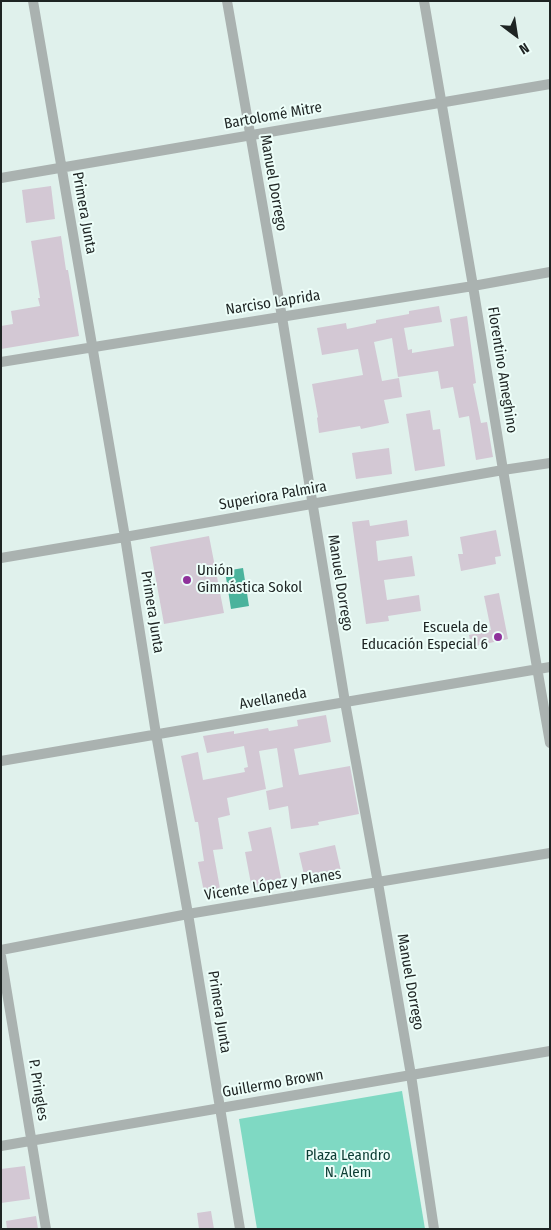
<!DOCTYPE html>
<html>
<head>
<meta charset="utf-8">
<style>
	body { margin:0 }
	#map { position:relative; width:551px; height:1230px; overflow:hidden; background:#e0f1ec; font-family:"Fira Sans Condensed",sans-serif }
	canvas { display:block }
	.frame { position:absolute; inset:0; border:2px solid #1e2423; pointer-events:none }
	.north { position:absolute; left:491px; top:10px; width:50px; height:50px; -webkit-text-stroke:4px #edfef9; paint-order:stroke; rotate:149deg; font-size:14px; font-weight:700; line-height:20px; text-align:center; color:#1e2423 }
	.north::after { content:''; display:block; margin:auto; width:18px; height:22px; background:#1e2423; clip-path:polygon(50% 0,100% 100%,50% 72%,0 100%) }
</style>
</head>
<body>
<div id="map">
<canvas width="551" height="1230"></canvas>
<div class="frame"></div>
<div class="north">N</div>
</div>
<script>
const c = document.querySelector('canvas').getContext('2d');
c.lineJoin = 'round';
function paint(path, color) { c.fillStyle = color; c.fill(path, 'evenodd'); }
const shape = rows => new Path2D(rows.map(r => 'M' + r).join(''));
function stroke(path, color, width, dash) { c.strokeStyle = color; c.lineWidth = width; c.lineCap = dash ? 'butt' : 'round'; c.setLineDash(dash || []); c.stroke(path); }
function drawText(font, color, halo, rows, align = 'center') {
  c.font = font + ' "Fira Sans Condensed",sans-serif'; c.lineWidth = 4; c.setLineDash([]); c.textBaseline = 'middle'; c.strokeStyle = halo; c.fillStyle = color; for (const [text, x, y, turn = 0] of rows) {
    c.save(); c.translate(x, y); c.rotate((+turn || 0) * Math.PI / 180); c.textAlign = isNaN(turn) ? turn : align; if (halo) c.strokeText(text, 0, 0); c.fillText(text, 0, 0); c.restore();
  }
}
paint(shape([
	[402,1091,425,1229,257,1229,239,1119]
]), '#7fd9c3');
paint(shape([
	[243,568,249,606,231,609,225,571]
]), '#4ab39c');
paint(shape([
	[51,186,55,219,26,223,22,190],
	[61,236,66,270,68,270,79,336,1,349,1,326,13,324,11,311,40,306,38,298,40,298,31,241],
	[439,306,442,322,404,328,408,350,412,349,412,353,454,346,450,319,467,316,476,383,473,384,481,423,487,422,493,457,476,460,469,416,459,418,453,387,441,389,438,371,398,377,392,338,374,342,382,381,399,378,402,397,384,400,389,423,361,429,360,426,319,433,317,418,318,417,312,384,363,375,358,349,322,355,317,328,346,323,347,329,376,323,376,320,409,314,409,311],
	[430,410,433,430,440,429,445,466,415,471,406,414],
	[389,448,392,474,356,479,352,453],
	[369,520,370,526,407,520,409,536,376,541,378,561,412,556,415,576,384,580,387,600,419,595,421,611,388,616,389,621,366,624,352,522],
	[496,530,501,556,495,557,496,564,461,571,458,554,463,554,460,537],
	[209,536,224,613,164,624,150,547],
	[499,593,508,639,471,647,469,635,491,630,484,596],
	[326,715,331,742,294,749,299,775,350,766,359,814,318,822,319,825,291,829,288,806,269,810,266,791,283,787,277,748,259,751,266,789,227,798,230,815,218,818,223,849,213,850,221,894,205,897,198,862,204,861,198,822,195,822,181,756,198,752,203,780,245,772,244,768,248,767,244,746,207,753,203,736,234,731,234,734,268,728,269,731,298,726,297,720],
	[271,827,282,883,252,889,245,852,252,851,248,832],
	[335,845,341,871,305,879,299,853],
	[25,1166,30,1199,1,1203,1,1169],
	[211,1211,214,1229,199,1229,197,1213],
	[36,1216,38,1229,7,1229,6,1221]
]), '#d3c8d4');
stroke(shape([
	[33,1,125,537,156,734,188,914,240,1229],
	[227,1,282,317,345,702,378,883,411,1075,434,1229],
	[424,1,473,286,503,470,550,743],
	[1,178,550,84],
	[1,362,473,286,550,272],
	[1,558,125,537,503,470,550,463],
	[1,761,550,667],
	[1,950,188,914,550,853],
	[1,956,46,1229],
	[1,1146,550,1051]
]), '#aab2b0', 10);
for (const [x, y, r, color] of [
	[187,580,5,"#8f329b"],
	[498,637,5,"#8f329b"]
]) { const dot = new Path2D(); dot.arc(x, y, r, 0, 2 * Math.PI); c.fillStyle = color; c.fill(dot); stroke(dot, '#edfef9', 2); }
drawText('15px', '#1e2423', '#edfef9', [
	["Bartolomé Mitre",273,116,-10],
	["Manuel Dorrego",273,183,80],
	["Primera Junta",84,213,80],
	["Narciso Laprida",273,303,-9],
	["Florentino Ameghino",502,370,81],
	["Superiora Palmira",273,496,-10],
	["Manuel Dorrego",340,583,81],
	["Primera Junta",152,612,81],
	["Avellaneda",273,699,-10],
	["Vicente López y Planes",273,885,-9],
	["Manuel Dorrego",410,982,80],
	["Primera Junta",219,1012,81],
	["Guillermo Brown",273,1084,-10],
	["P. Pringles",38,1090,81]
]);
drawText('15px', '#1e2423', '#edfef9', [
	["Unión",197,571],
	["Gimnástica Sokol",197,588],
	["Escuela de",488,628,"right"],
	["Educación Especial 6",488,645,"right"]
], 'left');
drawText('15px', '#0d3d34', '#edfef9', [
	["Plaza Leandro",348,1156],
	["N. Alem",348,1173]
]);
</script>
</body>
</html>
